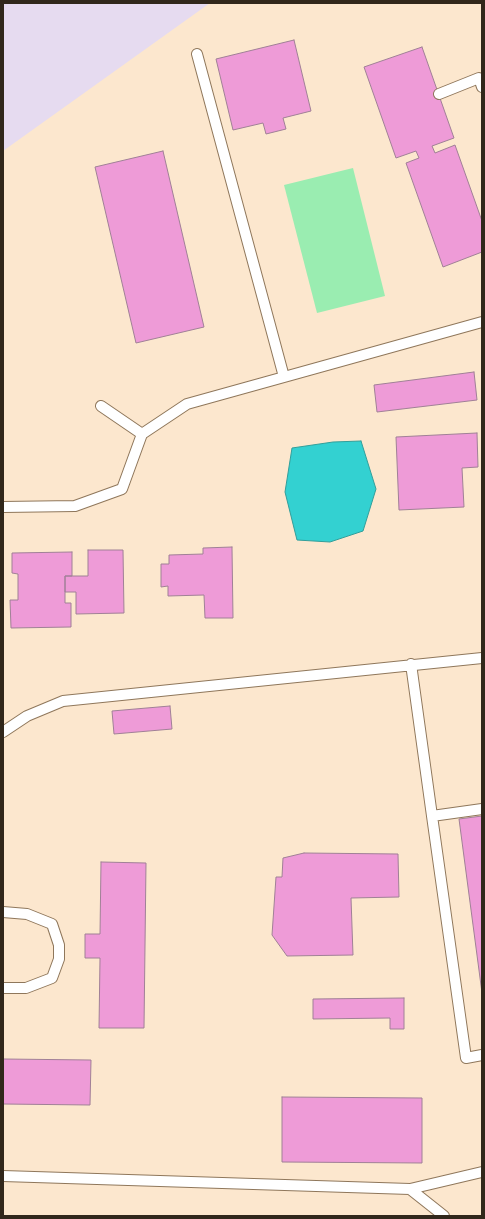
<!DOCTYPE html>
<html>
<head>
<meta charset="utf-8">
<style>
	body { margin:0 }
	#map { position:relative; width:485px; height:1219px; overflow:hidden; background:#fce7ce; font-family:"Source Serif 4",serif }
	canvas { display:block }
	.frame { position:absolute; inset:0; border:4px solid #31271b; pointer-events:none }
</style>
</head>
<body>
<div id="map">
<canvas width="485" height="1219"></canvas>
<div class="frame"></div>
</div>
<script>
const c = document.querySelector('canvas').getContext('2d');
c.lineJoin = 'round';
function paint(path, color) { c.fillStyle = color; c.fill(path, 'evenodd'); }
const shape = rows => new Path2D(rows.map(r => 'M' + r).join(''));
function stroke(path, color, width, dash) { c.strokeStyle = color; c.lineWidth = width; c.lineCap = dash ? 'butt' : 'round'; c.setLineDash(dash || []); c.stroke(path); }
paint(shape([
	[3,3,210,3,3,151]
]), '#e6dbf0');
paint(shape([
	[353,168,385,296,317,313,284,185]
]), '#9aedb1');
const water = shape([
	[361,441,376,489,363,531,330,542,297,540,285,492,292,448,333,442,361,441]
]);
paint(water, '#33d1d1');
stroke(water, '#329e9a', 1);
const building = shape([
	[294,40,311,111,283,118,286,129,266,134,263,123,233,130,216,59,294,40],
	[422,47,454,138,432,146,435,153,455,145,482,221,482,252,443,267,406,163,419,158,416,151,396,158,364,67,422,47],
	[163,151,204,327,136,343,95,167,163,151],
	[474,372,477,400,377,412,374,385,474,372],
	[477,433,478,467,462,468,464,507,399,510,396,437,477,433],
	[232,547,233,618,205,618,204,595,168,596,168,586,161,587,161,564,169,564,169,555,203,554,203,548,232,547],
	[88,550,123,550,124,613,76,614,76,592,65,592,65,576,88,576,88,550],
	[72,552,72,576,65,576,65,603,71,603,71,627,11,628,10,600,18,600,18,574,12,573,12,553,72,552],
	[170,706,172,729,114,734,112,711,170,706],
	[482,816,482,993,459,819,482,816],
	[304,853,398,854,399,897,351,898,353,955,287,956,272,935,276,877,282,877,283,858,304,853],
	[101,862,146,863,144,1028,99,1028,100,958,85,958,85,934,100,934,101,862],
	[404,998,404,1029,390,1029,390,1018,313,1019,313,999,404,998],
	[3,1059,91,1060,90,1105,3,1104,3,1059],
	[282,1097,422,1098,422,1163,282,1162,282,1097]
]);
paint(building, '#ee9bd7');
stroke(building, '#a08096', 1);
const lane = shape([
	[197,54,284,377],
	[439,94,479,78,482,87],
	[101,406,142,434],
	[3,507,75,506,122,489,142,434,187,404,482,322],
	[411,664,432,816,482,809],
	[3,732,27,716,63,701,482,658],
	[432,816,466,1058,482,1055],
	[3,912,27,914,52,924,59,945,59,959,52,978,26,988,3,988],
	[3,1176,410,1189,482,1172],
	[410,1189,444,1216]
]);
stroke(lane, '#8f775b', 12);
stroke(lane, '#fff', 10);
</script>
</body>
</html>
